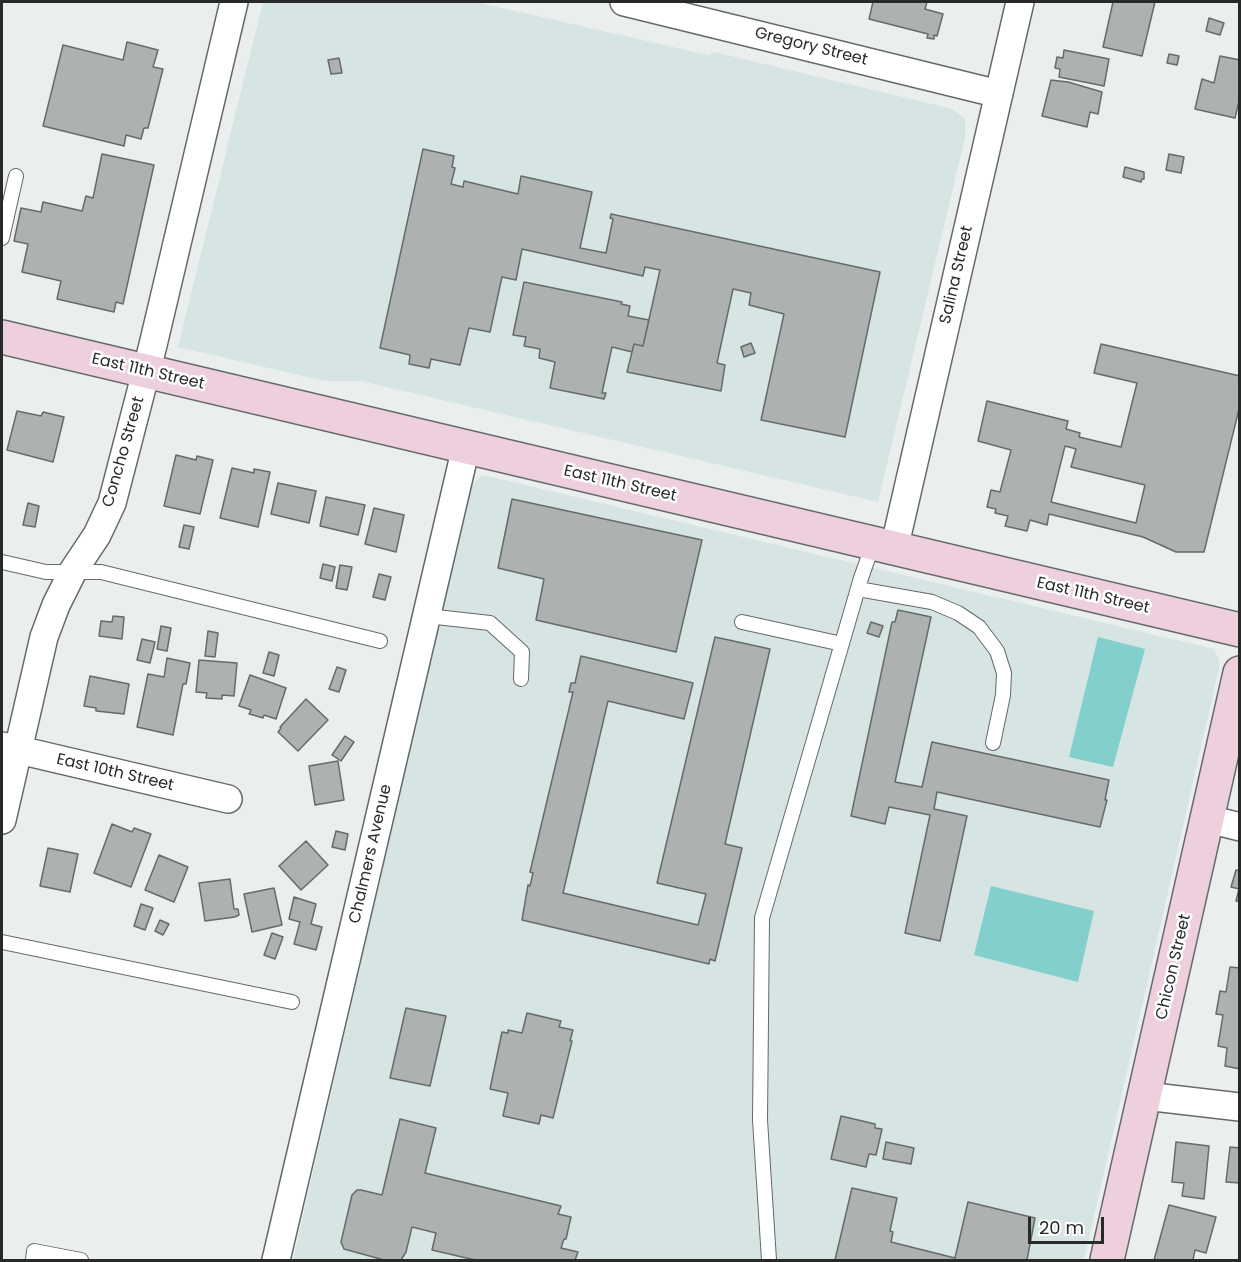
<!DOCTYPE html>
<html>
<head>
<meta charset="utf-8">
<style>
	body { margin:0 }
	#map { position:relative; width:1241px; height:1262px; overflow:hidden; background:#eaefee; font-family:Poppins,sans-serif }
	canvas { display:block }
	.frame { position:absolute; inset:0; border:3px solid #282a2a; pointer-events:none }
	.scale { position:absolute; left:1028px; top:1217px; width:76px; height:27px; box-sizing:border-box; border:3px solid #282a2a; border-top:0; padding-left:8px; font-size:18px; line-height:21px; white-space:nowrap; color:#282a2a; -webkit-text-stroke:4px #fff; paint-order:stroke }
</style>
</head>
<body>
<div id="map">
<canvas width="1241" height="1262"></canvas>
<div class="frame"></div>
<div class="scale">20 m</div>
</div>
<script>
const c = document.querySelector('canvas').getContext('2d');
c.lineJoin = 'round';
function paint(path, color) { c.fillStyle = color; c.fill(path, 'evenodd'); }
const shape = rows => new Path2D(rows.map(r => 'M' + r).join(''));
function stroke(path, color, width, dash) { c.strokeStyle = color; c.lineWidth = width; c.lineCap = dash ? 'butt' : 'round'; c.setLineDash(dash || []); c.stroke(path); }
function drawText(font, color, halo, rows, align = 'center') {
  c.font = font + ' Poppins,sans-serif'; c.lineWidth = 5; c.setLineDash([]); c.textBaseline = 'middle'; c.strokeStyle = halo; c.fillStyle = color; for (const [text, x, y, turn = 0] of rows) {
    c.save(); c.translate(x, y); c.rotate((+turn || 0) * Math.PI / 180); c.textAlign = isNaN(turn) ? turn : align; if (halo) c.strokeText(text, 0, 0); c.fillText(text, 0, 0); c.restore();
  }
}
paint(shape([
	[263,2,476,2,708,55,714,52,953,109,965,119,965,138,878,502,361,381,325,381,178,347],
	[482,476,487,476,1214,649,1219,660,1219,668,1084,1260,293,1260,469,492,473,483]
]), '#d6e4e3');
paint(shape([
	[1098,637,1145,649,1113,767,1069,757],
	[991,886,1094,911,1078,982,974,955]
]), '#82cfcb');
const building = shape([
	[873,2,927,2,925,9,943,14,937,36,934,35,934,39,927,38,928,34,869,19,873,2],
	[1113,2,1155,2,1142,56,1103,47,1113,2],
	[1209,18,1224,23,1220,35,1206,31,1209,18],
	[127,42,158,50,153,67,163,69,148,128,144,128,141,139,126,135,124,146,43,126,63,45,123,60,127,42],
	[1064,50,1109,59,1104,86,1059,77,1060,69,1055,68,1057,57,1063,58,1064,50],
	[1169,54,1179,56,1177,65,1167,63,1169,54],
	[1220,56,1240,60,1240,97,1235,118,1195,109,1202,79,1214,83,1220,56],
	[339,58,342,73,331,74,328,60,339,58],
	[1051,80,1068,82,1102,92,1098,114,1090,112,1087,127,1042,116,1051,80],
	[423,149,454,156,452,167,455,168,451,184,463,187,464,181,518,194,521,176,592,192,580,248,606,253,613,219,610,218,611,214,880,272,845,437,761,420,784,314,749,305,751,293,733,289,717,363,725,365,721,391,627,372,634,344,643,346,660,270,645,267,643,276,522,249,516,280,502,277,490,332,469,328,460,365,431,359,429,368,409,364,410,355,380,348,423,149],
	[102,154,154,165,123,304,116,302,114,312,57,299,61,281,22,272,28,244,14,241,21,208,41,212,43,202,82,211,86,196,93,198,102,154],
	[1169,154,1184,157,1181,173,1166,170,1169,154],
	[1125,167,1144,172,1144,179,1142,179,1141,182,1123,177,1125,167],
	[524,282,622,302,621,304,630,306,628,316,649,320,643,346,634,344,632,352,612,347,602,393,606,393,604,399,550,388,555,362,539,358,540,349,524,346,526,337,513,335,524,282],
	[751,343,755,353,744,357,741,347,751,343],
	[1101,344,1240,376,1240,405,1204,552,1176,552,1143,537,1049,514,1047,525,1030,520,1027,531,1005,526,1008,516,995,513,996,509,987,507,991,490,1000,492,1011,450,978,441,987,401,1068,421,1066,429,1080,433,1079,437,1121,447,1137,383,1094,373,1101,344],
	[1065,446,1076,449,1071,467,1145,485,1136,523,1051,502,1065,446],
	[17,411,41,416,43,412,64,417,53,462,7,450,17,411],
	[176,455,196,460,197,456,213,460,200,514,164,506,176,455],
	[232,468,254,473,254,469,270,472,258,527,220,518,232,468],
	[278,483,316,491,309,523,271,514,278,483],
	[326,497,365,505,358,535,320,526,326,497],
	[512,499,702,540,676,652,536,620,544,579,498,568,512,499],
	[28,503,39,506,35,527,23,525,28,503],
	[374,508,404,515,396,552,365,544,374,508],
	[184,525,194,527,189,549,179,547,184,525],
	[323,564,335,567,332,581,320,578,323,564],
	[340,565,352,567,347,590,336,588,340,565],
	[379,574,391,577,385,600,373,597,379,574],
	[898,610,931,617,895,782,922,787,932,742,1109,780,1105,800,1107,800,1100,827,937,792,934,809,967,816,940,941,905,933,930,815,889,807,885,824,851,816,892,622,895,622,898,610],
	[113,616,124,617,122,639,99,636,101,621,112,622,113,616],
	[871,622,883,626,879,637,867,633,871,622],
	[161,626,171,628,167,651,157,649,161,626],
	[208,631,218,633,215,657,205,656,208,631],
	[715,637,770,649,725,844,742,848,715,961,710,959,709,964,522,920,528,885,530,886,533,873,530,872,573,692,569,692,571,683,575,683,581,656,693,683,684,719,608,701,563,893,698,925,706,894,657,883,715,637],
	[142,639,155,642,150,663,137,660,142,639],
	[269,652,279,655,274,676,263,673,269,652],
	[167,658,190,663,186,684,183,684,173,735,137,727,148,674,164,677,167,658],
	[199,660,237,663,234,696,222,695,222,699,206,698,207,693,196,692,199,660],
	[337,667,346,670,339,692,329,689,337,667],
	[250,675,286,688,276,719,264,715,263,718,253,715,249,714,251,710,239,706,250,675],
	[90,676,129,684,124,714,96,711,96,708,84,706,90,676],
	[306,699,328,720,298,751,278,732,281,728,280,727,306,699],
	[345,736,354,742,341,761,332,755,345,736],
	[338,761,344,800,315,805,309,766,338,761],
	[112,824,132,832,134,828,151,834,131,887,94,873,112,824],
	[336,831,348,834,345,850,332,847,336,831],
	[306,841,328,865,301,890,279,866,306,841],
	[48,848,78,854,70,892,40,886,48,848],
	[159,855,188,867,174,902,145,890,159,855],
	[1236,870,1240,871,1240,902,1236,901,1239,889,1231,887,1236,870],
	[230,879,234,909,238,909,239,915,235,917,205,921,199,883,230,879],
	[274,888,282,925,252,932,244,894,274,888],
	[294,897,316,904,311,924,322,927,316,950,294,944,300,922,289,919,294,897],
	[141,904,153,908,145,930,134,926,141,904],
	[160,920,169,924,163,935,155,931,160,920],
	[272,933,283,937,275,959,264,955,272,933],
	[1230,967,1240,968,1240,1069,1225,1066,1227,1048,1218,1046,1223,1015,1216,1014,1220,991,1226,992,1230,967],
	[406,1008,446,1016,430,1086,390,1078,406,1008],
	[527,1013,561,1021,559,1027,573,1030,570,1041,572,1041,553,1118,541,1115,539,1124,503,1116,508,1093,490,1089,502,1032,508,1033,508,1030,522,1033,527,1013],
	[841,1116,875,1124,875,1128,882,1129,876,1155,869,1154,866,1167,831,1159,841,1116],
	[400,1119,436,1128,425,1173,561,1206,558,1214,571,1217,566,1239,564,1239,561,1248,578,1252,575,1260,475,1260,432,1250,436,1233,412,1227,406,1252,401,1260,384,1260,344,1249,341,1242,352,1195,357,1190,361,1190,382,1195,400,1119],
	[886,1142,914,1148,911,1164,883,1159,886,1142],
	[1176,1142,1209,1146,1204,1199,1182,1196,1184,1183,1172,1182,1176,1142],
	[1230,1147,1240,1148,1240,1183,1226,1182,1230,1147],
	[852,1188,897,1198,890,1231,893,1232,891,1242,955,1258,968,1202,1035,1218,1027,1260,835,1260,852,1188],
	[1169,1205,1216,1217,1206,1253,1195,1250,1193,1260,1154,1260,1169,1205]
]);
paint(building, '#adb2b1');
stroke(building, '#666b6a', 1.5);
const lane = shape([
	[2,238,16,176],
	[2,562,46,572,101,572,380,641],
	[858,589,932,602,958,613,979,627,997,651,1004,673,1003,695,993,743],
	[427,616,490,623,522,652,521,679],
	[742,622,842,644],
	[2,942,292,1002],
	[33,1260,34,1251,81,1260],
	[769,1260,760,1120,762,918,861,578,873,544]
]);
const street = shape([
	[624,2,999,94],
	[894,549,1020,2],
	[2,746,228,799],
	[1208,819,1240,827],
	[2,820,44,637,56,605,73,571,97,535,112,503,153,345,234,2],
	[1145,1096,1240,1107],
	[276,1260,466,447]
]);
const secondary = shape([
	[2,337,1240,630],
	[1107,1260,1240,673]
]);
stroke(lane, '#656969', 16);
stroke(street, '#656969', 30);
stroke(secondary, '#656969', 36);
stroke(lane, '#fff', 14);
stroke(street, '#fff', 27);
stroke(secondary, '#eecfdd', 33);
drawText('16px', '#282a2a', '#fff', [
	["Gregory Street",811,47,14],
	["Salina Street",957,275,-77],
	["East 11th Street",148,372,13],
	["Concho Street",124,452,-74],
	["East 11th Street",620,484,13],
	["East 11th Street",1093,596,13],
	["East 10th Street",115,773,13],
	["Chalmers Avenue",371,854,-77],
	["Chicon Street",1174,967,-77]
]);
</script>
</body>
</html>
